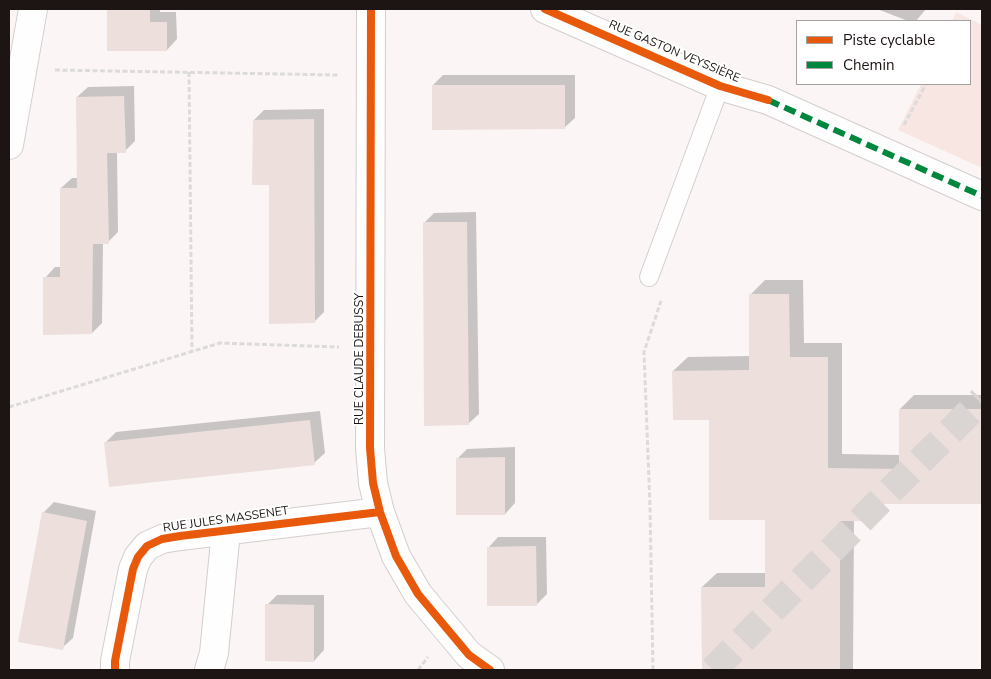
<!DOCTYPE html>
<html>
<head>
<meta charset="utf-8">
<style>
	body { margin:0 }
	#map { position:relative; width:991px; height:679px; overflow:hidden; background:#fbf6f5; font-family:"Nunito Sans",sans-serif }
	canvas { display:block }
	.frame { position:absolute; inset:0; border:10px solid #1d1513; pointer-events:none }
	.legend { position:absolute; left:796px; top:20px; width:175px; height:65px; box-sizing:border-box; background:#fff; border:1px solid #a5a1a1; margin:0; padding:6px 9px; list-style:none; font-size:15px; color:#1d1513 }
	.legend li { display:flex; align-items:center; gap:10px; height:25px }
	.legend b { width:25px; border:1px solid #a5a1a1 }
</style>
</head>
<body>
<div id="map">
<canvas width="991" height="679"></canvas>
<div class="frame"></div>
<ul class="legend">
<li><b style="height:6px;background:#e8590c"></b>Piste cyclable</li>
<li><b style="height:6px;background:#00873e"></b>Chemin</li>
</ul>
</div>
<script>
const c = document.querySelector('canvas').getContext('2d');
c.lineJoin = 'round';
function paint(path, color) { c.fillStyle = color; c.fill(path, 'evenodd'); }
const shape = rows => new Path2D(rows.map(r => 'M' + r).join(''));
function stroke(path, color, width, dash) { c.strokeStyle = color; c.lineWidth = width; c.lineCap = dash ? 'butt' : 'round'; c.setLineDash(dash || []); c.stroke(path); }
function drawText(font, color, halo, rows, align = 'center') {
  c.font = font + ' "Nunito Sans",sans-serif'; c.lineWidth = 4; c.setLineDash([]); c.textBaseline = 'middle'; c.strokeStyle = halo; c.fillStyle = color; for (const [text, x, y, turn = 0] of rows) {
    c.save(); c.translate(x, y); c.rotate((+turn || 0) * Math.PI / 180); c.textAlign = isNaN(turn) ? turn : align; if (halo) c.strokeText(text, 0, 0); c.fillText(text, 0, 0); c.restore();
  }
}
paint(shape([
	[956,12,982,25,982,168,898,130,921,84,970,84,970,21,952,21]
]), '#f8e6e2');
paint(shape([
	[108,9,160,9,160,12,176,12,177,39,167,50,108,50],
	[877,9,926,9,916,21,908,21],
	[443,75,575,75,575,118,564,128,433,85],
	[134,86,135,141,125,151,117,152,118,232,108,242,103,242,102,323,92,333,45,278,55,267,61,267,61,188,72,178,78,178,77,97,88,87],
	[324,109,324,312,314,322,270,184,254,120,264,110],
	[476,212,479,414,468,424,424,223,434,213],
	[765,280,803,280,804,343,842,343,842,454,900,455,900,409,914,395,982,395,982,503,877,503,862,520,854,520,853,670,703,670,702,587,717,573,766,573,766,519,711,419,673,371,688,357,750,356,750,295],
	[320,411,325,453,314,463,106,442,116,432],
	[515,447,515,503,505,514,457,459,467,449],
	[54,502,96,511,73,638,62,648,43,513],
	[498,537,546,537,547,594,537,604,488,548],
	[277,595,324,595,324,650,314,661,267,605]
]), '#0003');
paint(shape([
	[107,9,150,9,150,22,167,22,167,51,107,51],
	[432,85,565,85,565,129,432,130],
	[124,96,126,153,107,153,109,244,93,244,92,334,43,335,43,277,60,277,60,188,77,188,76,97],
	[314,119,315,323,269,324,269,185,252,185,253,120],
	[423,222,467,222,469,425,424,426],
	[749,294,789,294,790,357,828,357,828,468,899,469,899,409,982,409,982,504,863,504,863,521,840,521,840,670,702,670,701,587,765,587,765,520,709,520,709,420,673,420,672,371,749,370],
	[310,420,315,465,109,487,104,442],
	[505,457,505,515,456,515,456,458],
	[42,512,87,521,63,650,18,642],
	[536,546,537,606,487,606,487,547],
	[265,604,314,605,314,662,265,661]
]), '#ecdfdc');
stroke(shape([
	[713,670,880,501,982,400]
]), '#dad4d3', 28, [28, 14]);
const lane = shape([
	[649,277,720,86]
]);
const street = shape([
	[371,9,370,448,373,483,380,512,396,556,418,594,469,655,490,670],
	[545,9,720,86,768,100,982,196],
	[9,145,33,9],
	[115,670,115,661,133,569,138,557,147,546,162,539,180,536,380,512],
	[209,670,214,653,226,531]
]);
stroke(lane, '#d4cecc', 20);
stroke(street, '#d4cecc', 30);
stroke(shape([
	[55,70,338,75],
	[189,72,192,352],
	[904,125,926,84],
	[9,407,220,343,339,347],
	[418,670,428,657],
	[653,670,650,506,644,352,661,301]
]), '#dcdada', 3, [5, 2.5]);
stroke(lane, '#fefefe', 18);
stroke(street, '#fefefe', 28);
stroke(shape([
	[768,100,982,196]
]), '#00873e', 6, [12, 6]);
stroke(shape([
	[371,9,370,448,373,483,380,512,396,556,418,594,469,655,490,670],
	[545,9,720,86,768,100],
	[115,670,115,661,133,569,138,557,147,546,162,539,180,536,380,512]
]), '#e8590c', 8);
drawText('12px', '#1d1513', '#fff', [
	["RUE GASTON VEYSSIÈRE",674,52,23],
	["RUE CLAUDE DEBUSSY",360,359,-90],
	["RUE JULES MASSENET",226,520,-8]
]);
</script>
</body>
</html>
